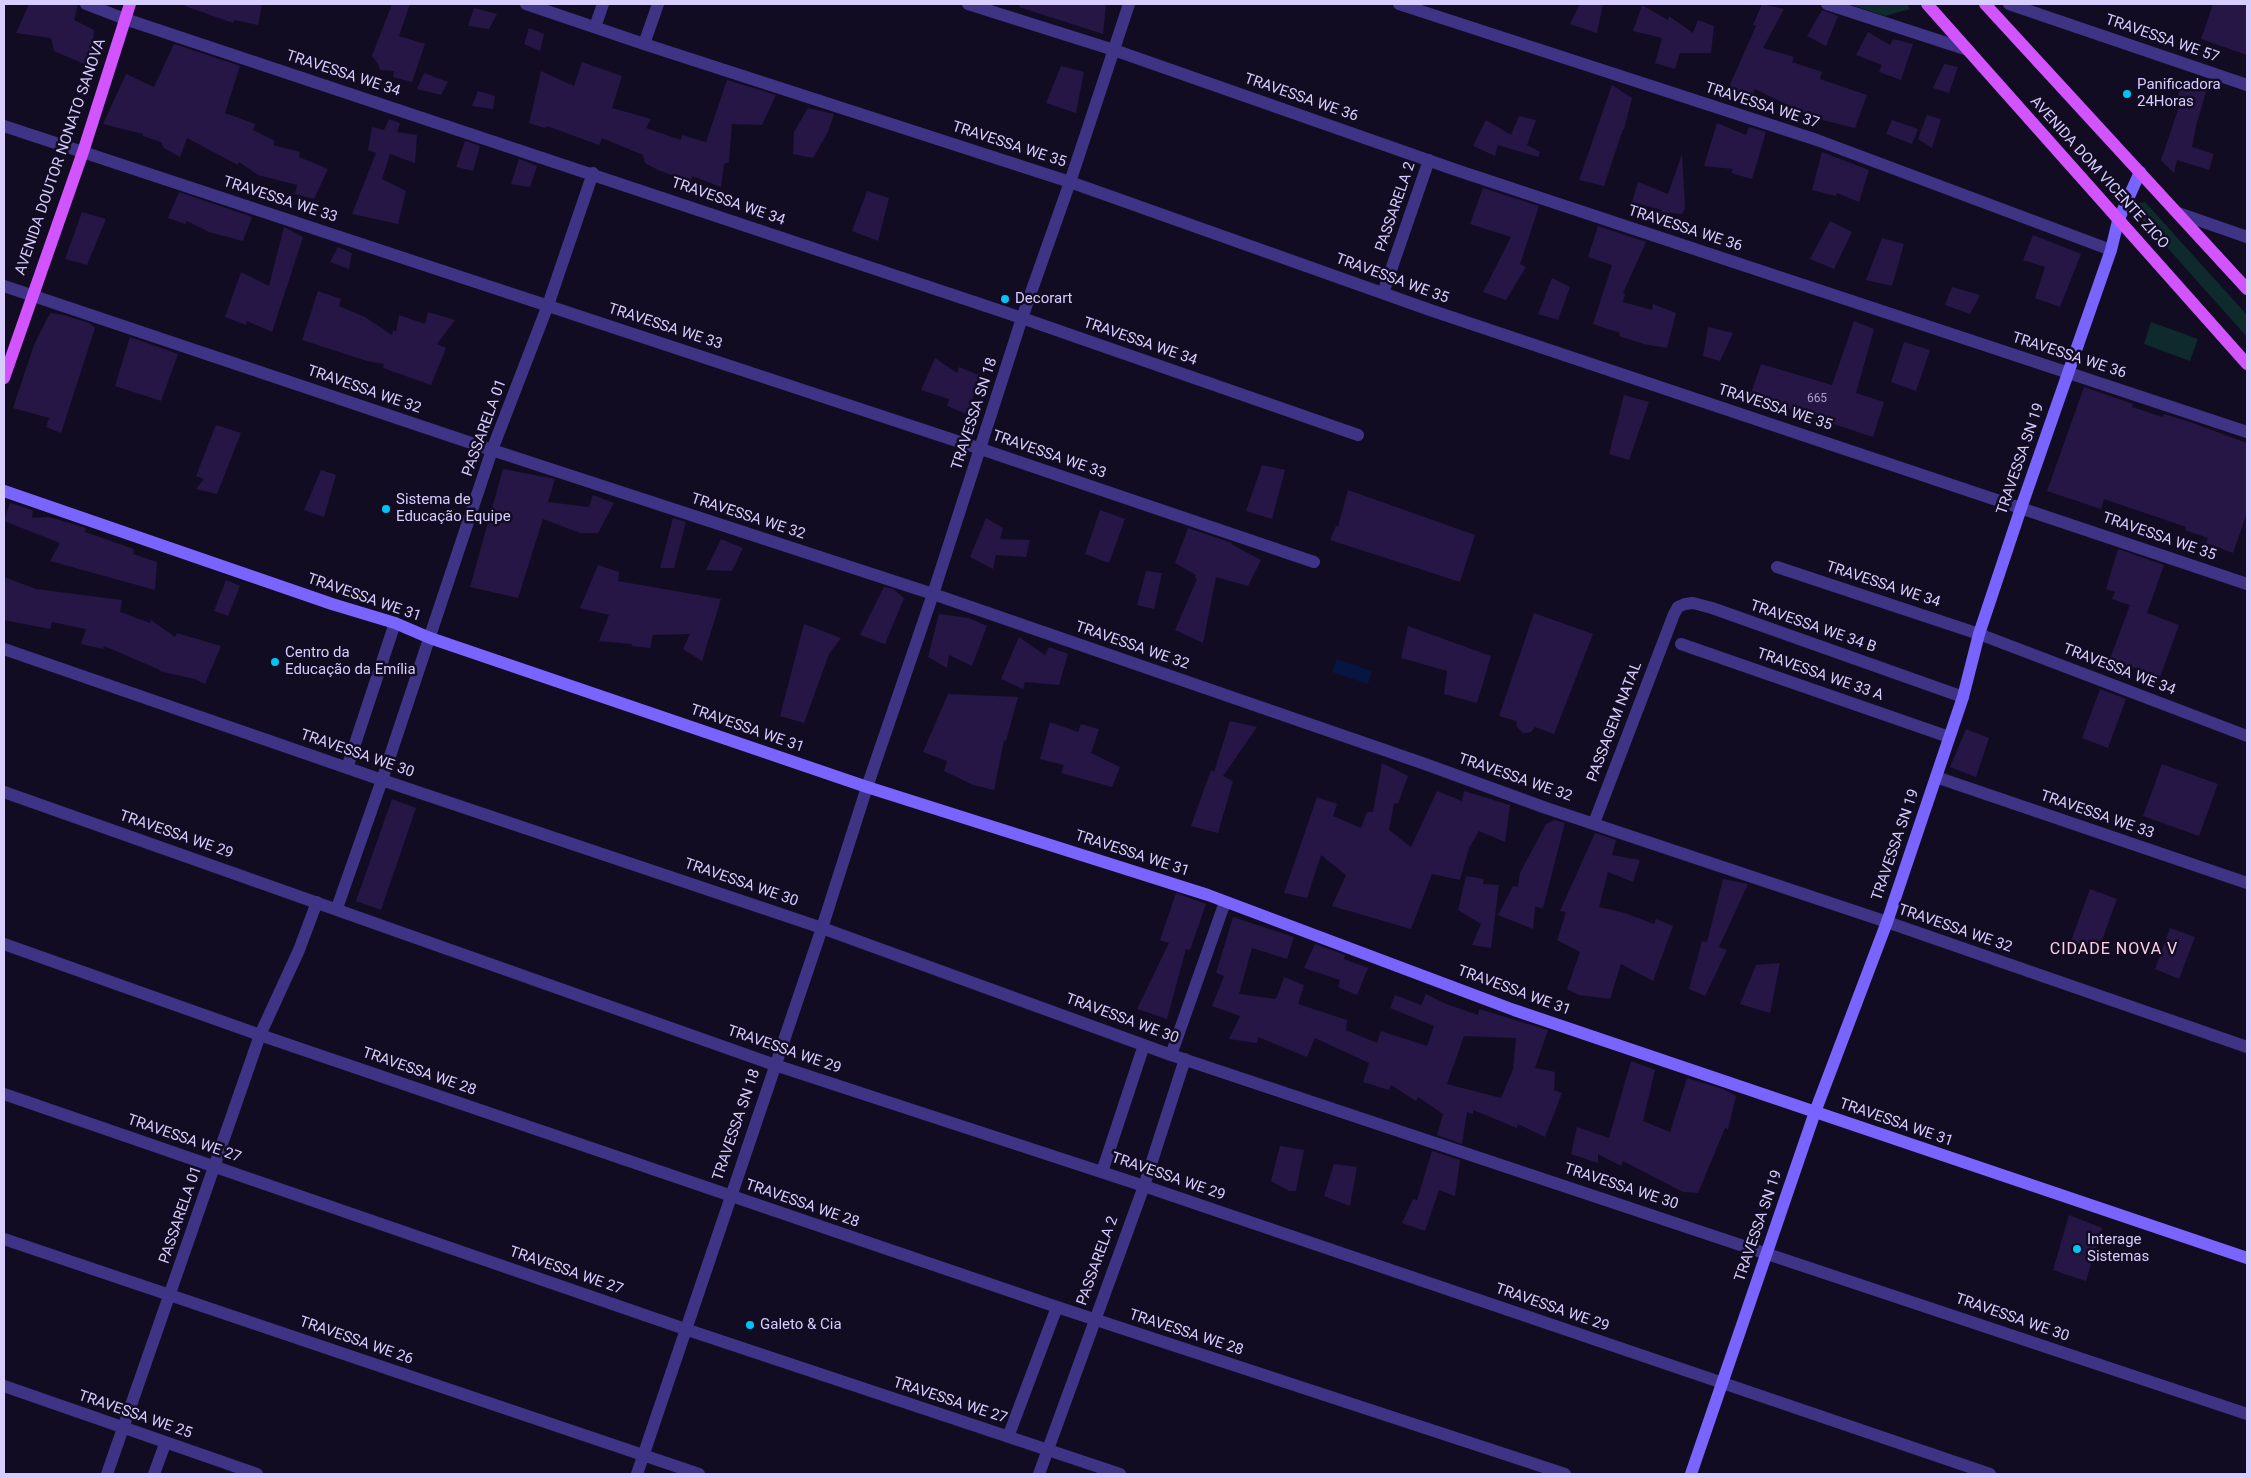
<!DOCTYPE html>
<html>
<head>
<meta charset="utf-8">
<style>
	body { margin:0 }
	#map { position:relative; width:2251px; height:1478px; overflow:hidden; background:#120c22; font-family:Roboto,sans-serif }
	canvas { display:block }
	.frame { position:absolute; inset:0; border:5px solid #d8cdff; pointer-events:none }
</style>
</head>
<body>
<div id="map">
<canvas width="2251" height="1478"></canvas>
<div class="frame"></div>
</div>
<script>
const c = document.querySelector('canvas').getContext('2d');
c.lineJoin = 'round';
function paint(path, color) { c.fillStyle = color; c.fill(path, 'evenodd'); }
const shape = rows => new Path2D(rows.map(r => 'M' + r).join(''));
function stroke(path, color, width, dash) { c.strokeStyle = color; c.lineWidth = width; c.lineCap = dash ? 'butt' : 'round'; c.setLineDash(dash || []); c.stroke(path); }
function drawText(font, color, halo, rows, align = 'center') {
  c.font = font + ' Roboto,sans-serif'; c.lineWidth = 5; c.setLineDash([]); c.textBaseline = 'middle'; c.strokeStyle = halo; c.fillStyle = color; for (const [text, x, y, turn = 0] of rows) {
    c.save(); c.translate(x, y); c.rotate((+turn || 0) * Math.PI / 180); c.textAlign = isNaN(turn) ? turn : align; if (halo) c.strokeText(text, 0, 0); c.fillText(text, 0, 0); c.restore();
  }
}
paint(shape([
	[1849,4,1907,4,1910,9,1885,16],
	[2145,202,2247,315,2247,337,2141,218,2135,204],
	[2151,322,2198,339,2190,361,2144,344]
]), '#0e2a2d');
paint(shape([
	[1337,659,1372,671,1368,684,1332,672]
]), '#061542');
paint(shape([
	[29,4,78,4,74,20,94,30,91,67,54,51,51,38,16,33],
	[185,4,262,4,258,25,234,20,233,23,185,6],
	[392,4,410,4,399,36,425,44,412,82,393,77,394,71,380,70,378,64,372,56],
	[1020,4,1106,4,1103,34,1019,7],
	[1580,4,1603,4,1597,33,1570,24],
	[1762,4,1784,9,1763,48,1794,57,1792,62,1822,72,1820,79,1867,95,1855,128,1814,118,1755,89,1753,96,1728,89,1756,26,1753,25],
	[2213,4,2247,4,2247,55,2201,39],
	[1642,5,1668,20,1669,16,1693,33,1698,20,1714,26,1711,53,1680,53,1675,69,1655,63,1662,38,1633,31],
	[474,8,497,14,489,29,468,26],
	[1822,10,1838,16,1826,46,1807,36],
	[529,28,544,34,540,51,524,44],
	[1868,32,1890,45,1893,39,1913,44,1901,80,1879,72,1882,65,1856,55],
	[174,44,240,66,225,113,255,124,253,130,275,141,273,145,300,152,299,157,328,169,314,199,295,194,297,185,258,175,239,162,238,165,187,138,180,157,164,148,161,142,143,136,143,134,103,124,126,74,154,87],
	[582,62,622,76,612,108,651,119,646,128,681,140,682,135,706,142,727,80,776,95,762,125,732,124,729,162,724,164,721,187,692,176,691,182,658,170,645,163,643,155,602,138,599,145,547,126,545,128,529,123,541,71,574,86],
	[1944,64,1958,67,1949,93,1933,88],
	[1061,66,1084,72,1076,113,1046,103],
	[424,73,448,82,441,95,417,89],
	[2182,81,2207,89,2196,126,2192,147,2214,154,2209,170,2177,160,2174,173,2161,160,2180,104,2176,102],
	[1612,85,1632,98,1624,129,1623,129,1604,186,1579,180],
	[478,91,495,96,493,109,472,106],
	[808,108,834,114,828,132,813,158,793,154,794,132],
	[1927,115,1941,119,1932,148,1918,139],
	[1519,116,1536,120,1527,145,1540,152,1538,157,1498,145,1495,156,1473,146,1486,120,1511,135],
	[389,119,400,123,397,132,417,135,415,163,390,154,382,179,406,191,398,224,352,214,376,153,368,150,372,127,384,130],
	[1892,120,1918,129,1912,144,1886,134],
	[1717,123,1746,135,1749,127,1766,132,1752,179,1731,173,1733,169,1704,166],
	[465,141,480,146,473,171,456,167],
	[1822,152,1869,170,1859,202,1837,193,1836,196,1812,190],
	[1682,154,1685,208,1682,214,1661,212,1662,210,1632,202,1638,182,1668,194],
	[519,159,537,166,530,187,511,184],
	[1483,188,1539,206,1520,264,1526,267,1506,300,1483,292,1511,237,1470,224],
	[867,191,889,198,878,241,852,231],
	[179,192,252,217,243,241,209,232,187,221,185,224,168,218],
	[82,212,106,219,87,265,65,259],
	[1830,221,1852,232,1834,269,1810,259],
	[1598,226,1646,242,1623,293,1625,294,1623,302,1652,310,1653,304,1676,313,1667,348,1644,344,1619,336,1620,333,1593,324,1612,265,1588,257],
	[284,227,303,237,272,332,247,321,246,325,225,317,241,272,269,286],
	[2033,235,2081,254,2060,307,2035,298,2045,267,2023,260],
	[1882,238,1904,244,1892,286,1866,280],
	[338,247,352,253,349,269,330,262],
	[1552,278,1570,287,1558,320,1538,314],
	[1952,287,1980,295,1970,314,1945,305],
	[318,291,341,299,339,306,365,317,392,335,393,330,396,332,399,315,425,324,428,312,455,320,437,344,446,348,431,385,383,368,384,364,367,361,302,340],
	[50,313,64,315,89,323,95,328,61,433,46,427,49,418,13,408,34,345],
	[1854,321,1874,329,1856,393,1884,402,1873,437,1750,396,1761,364,1832,385],
	[1708,327,1733,333,1720,361,1703,356],
	[130,337,178,354,161,401,115,386],
	[1904,342,1930,350,1916,391,1891,382],
	[935,358,957,373,959,367,981,376,967,414,947,406,949,399,921,390],
	[2084,387,2133,404,2132,407,2163,417,2164,414,2190,422,2247,443,2247,513,2233,553,2206,543,2208,538,2185,530,2186,527,2104,499,2101,509,2047,491],
	[1624,395,1649,402,1629,460,1609,454],
	[216,425,241,433,217,494,196,489,204,479,196,476],
	[1262,465,1285,470,1272,519,1246,511],
	[503,469,555,479,548,502,589,507,593,495,614,503,598,533,580,533,543,519,518,598,470,587],
	[321,470,336,475,324,517,304,510],
	[1348,490,1475,535,1460,582,1330,540,1336,526,1338,526],
	[10,503,33,510,32,518,49,517,86,528,85,532,134,549,133,554,157,562,155,590,50,561,60,543,4,521],
	[1100,510,1125,519,1109,563,1085,554],
	[673,518,686,522,674,568,660,568],
	[986,518,1003,528,1000,539,1030,540,1026,557,996,555,993,569,970,557],
	[1188,528,1232,543,1231,544,1261,560,1248,586,1216,577,1203,643,1175,630,1197,579,1195,577,1196,575,1175,563],
	[721,539,743,548,732,571,706,570],
	[2118,549,2164,565,2147,613,2179,625,2160,677,2110,659,2130,605,2112,599,2115,592,2106,589],
	[598,565,619,572,618,581,721,599,702,661,683,649,690,634,653,635,650,648,632,646,632,644,599,641,609,615,580,608],
	[1146,571,1162,573,1154,609,1137,605],
	[4,577,36,589,122,600,120,612,150,623,151,620,175,637,177,633,221,646,205,684,195,679,159,671,160,670,104,646,103,649,81,644,86,629,52,622,50,629,4,620],
	[226,580,240,586,228,616,214,611],
	[884,587,893,589,904,598,885,644,860,635],
	[1534,613,1593,634,1554,734,1535,727,1531,732,1523,733,1517,727,1516,721,1499,716],
	[939,614,969,618,987,626,972,666,949,655,947,668,928,657],
	[804,624,841,638,829,654,804,723,780,716],
	[1408,626,1491,656,1477,703,1444,694,1447,671,1401,658],
	[1019,637,1045,655,1049,647,1068,654,1059,685,1025,682,1023,689,1001,679],
	[2100,689,2126,699,2108,748,2082,738],
	[948,694,1018,697,1006,741,1004,740,994,790,973,785,944,771,947,761,923,752],
	[1230,721,1257,727,1223,776,1233,781,1218,833,1191,826,1211,770,1214,772],
	[1050,722,1078,732,1081,724,1099,729,1091,753,1120,767,1112,787,1061,773,1064,765,1040,759],
	[1966,729,1989,738,1976,777,1950,767],
	[1382,763,1408,776,1398,804,1394,803,1389,830,1411,847,1437,791,1462,801,1464,791,1510,805,1505,842,1479,831,1469,848,1460,880,1432,874,1411,929,1332,906,1346,875,1321,855,1307,898,1284,893,1317,797,1337,804,1333,816,1361,828,1367,812,1373,812],
	[2162,764,2218,784,2199,836,2143,816],
	[392,799,416,808,381,910,356,901],
	[1555,820,1565,823,1543,908,1535,907,1533,929,1498,915,1513,886,1518,887,1520,873,1546,824],
	[1595,833,1616,840,1612,855,1640,860,1633,882,1608,872,1599,907,1625,913,1654,924,1656,919,1673,926,1653,981,1621,964,1610,999,1579,995,1567,989,1580,952,1557,940,1566,912,1560,911],
	[1466,876,1484,879,1483,884,1499,885,1491,948,1472,945,1481,924,1458,910],
	[1723,879,1748,884,1719,947,1727,950,1705,996,1689,989,1702,941,1707,942],
	[2090,889,2117,899,2098,951,2071,941],
	[1176,893,1206,904,1190,950,1186,949,1167,1019,1137,1009,1169,943,1160,940],
	[1233,917,1294,937,1287,959,1252,948,1239,994,1275,999,1277,997,1284,977,1304,985,1298,1004,1347,1020,1346,1030,1377,1043,1381,1031,1427,1046,1434,1026,1390,1008,1395,995,1421,1005,1426,994,1446,1004,1478,1015,1479,1009,1548,1030,1535,1068,1555,1072,1554,1090,1562,1093,1545,1137,1518,1124,1517,1128,1473,1110,1473,1114,1467,1112,1462,1144,1437,1135,1443,1114,1418,1097,1416,1101,1391,1085,1389,1090,1363,1082,1369,1063,1315,1038,1307,1057,1258,1037,1257,1043,1229,1039,1240,1016,1212,1006,1224,976,1216,973],
	[1464,1036,1516,1038,1513,1069,1501,1098,1447,1084],
	[2170,928,2195,937,2179,979,2155,969],
	[1315,944,1345,955,1344,959,1368,968,1357,995,1338,987,1340,980,1304,968],
	[1780,963,1770,1013,1740,1004,1756,965],
	[1631,1061,1655,1070,1643,1121,1670,1132,1687,1078,1723,1089,1736,1096,1728,1129,1725,1128,1698,1193,1683,1192,1623,1161,1621,1166,1598,1154,1598,1163,1571,1154,1577,1127,1609,1138],
	[1280,1146,1304,1150,1296,1191,1289,1191,1271,1181],
	[1432,1151,1460,1160,1455,1196,1439,1190,1425,1231,1402,1223,1413,1199,1417,1200],
	[1334,1164,1357,1167,1350,1206,1324,1196],
	[2069,1215,2102,1228,2086,1281,2053,1270]
]), '#251645');
stroke(shape([
	[86,4,125,19,1022,318,1358,435],
	[526,4,644,44,1070,182,1430,310,2247,584],
	[968,4,1114,50,1456,170,2247,432],
	[1399,4,1817,140,2111,250],
	[1827,4,1968,50],
	[2009,4,2247,85],
	[595,27,603,4],
	[644,44,658,4],
	[4,126,981,449,1314,562],
	[2178,213,2247,237],
	[1383,293,1429,160],
	[1777,567,1979,634,2247,736],
	[1681,644,1949,737],
	[4,649,382,780,822,928,1171,1055,2247,1414],
	[347,768,395,623],
	[1936,777,2247,883],
	[4,792,775,1065,1144,1186,1990,1474],
	[1594,823,1674,614,1678,607,1685,604,1693,603,1712,608,1963,697],
	[337,908,382,780,492,450,548,305,593,173],
	[4,944,260,1035,1057,1307,1565,1474],
	[1171,1055,1225,902],
	[4,1094,685,1329,1120,1474],
	[1102,1172,1144,1045],
	[4,1239,699,1474],
	[4,1386,257,1474],
	[1008,1437,1057,1307],
	[107,1474,260,1035,299,950,317,902],
	[154,1474,165,1444],
	[1039,1474,1144,1186,1185,1059]
]), '#3f3385', 12);
stroke(shape([
	[4,286,492,450,933,594,1425,764,1546,808,1887,922,2247,1047],
	[637,1474,822,928,867,787,933,594,1022,318,1070,182,1129,4]
]), '#3f3385', 12);
stroke(shape([
	[4,491,332,604,395,623,430,638,867,787,1208,895,1514,1010,2247,1258],
	[1691,1474,1815,1112,1887,922,1963,697,1979,634,2021,508,2111,250,2118,221,2140,172]
]), '#7964ff', 12);
stroke(shape([
	[1927,4,2247,364],
	[1985,4,2247,289],
	[4,378,83,152,130,4]
]), '#d254ff', 12);
for (const [x, y, r, color] of [
	[2127,94,5,"#00c3f8"],
	[1005,299,5,"#00c3f8"],
	[386,509,5,"#00c3f8"],
	[275,662,5,"#00c3f8"],
	[2077,1249,5,"#00c3f8"],
	[750,1325,5,"#00c3f8"]
]) { const dot = new Path2D(); dot.arc(x, y, r, 0, 2 * Math.PI); c.fillStyle = color; c.fill(dot); stroke(dot, '#120c22', 2); }
drawText('12px', '#ab9fd0', null, [
	["665",1817,399]
]);
drawText('15px', '#d8cdff', '#120c22', [
	["TRAVESSA WE 57",2162,39,19],
	["TRAVESSA WE 34",343,74,18],
	["TRAVESSA WE 36",1301,98,19],
	["TRAVESSA WE 37",1762,106,18],
	["TRAVESSA WE 35",1009,145,18],
	["AVENIDA DOUTOR NONATO SANOVA",61,157,-71],
	["AVENIDA DOM VICENTE ZICO",2099,173,48],
	["TRAVESSA WE 33",280,200,18],
	["TRAVESSA WE 34",728,202,19],
	["PASSARELA 2",1396,207,-71],
	["TRAVESSA WE 36",1685,229,18],
	["TRAVESSA WE 35",1392,279,20],
	["TRAVESSA WE 33",665,327,18],
	["TRAVESSA WE 34",1140,342,19],
	["TRAVESSA WE 36",2069,356,18],
	["TRAVESSA WE 32",364,390,19],
	["TRAVESSA WE 35",1775,408,18],
	["TRAVESSA SN 18",975,414,-72],
	["PASSARELA 01",485,428,-70],
	["TRAVESSA WE 33",1049,455,19],
	["TRAVESSA SN 19",2021,459,-71],
	["TRAVESSA WE 32",748,517,18],
	["TRAVESSA WE 35",2159,537,19],
	["TRAVESSA WE 34",1883,585,18],
	["TRAVESSA WE 31",364,598,19],
	["TRAVESSA WE 34 B",1813,627,19],
	["TRAVESSA WE 32",1132,646,19],
	["TRAVESSA WE 34",2119,670,21],
	["TRAVESSA WE 33 A",1820,675,19],
	["PASSAGEM NATAL",1615,722,-69],
	["TRAVESSA WE 31",747,729,19],
	["TRAVESSA WE 30",357,754,19],
	["TRAVESSA WE 32",1515,778,19],
	["TRAVESSA WE 33",2097,815,19],
	["TRAVESSA WE 29",176,835,19],
	["TRAVESSA SN 19",1896,845,-71],
	["TRAVESSA WE 31",1132,854,18],
	["TRAVESSA WE 30",741,883,19],
	["TRAVESSA WE 32",1955,929,19],
	["TRAVESSA WE 31",1514,991,20],
	["TRAVESSA WE 30",1122,1019,20],
	["TRAVESSA WE 29",784,1050,19],
	["TRAVESSA WE 28",419,1072,19],
	["TRAVESSA WE 31",1896,1123,19],
	["TRAVESSA SN 18",737,1125,-71],
	["TRAVESSA WE 27",184,1139,19],
	["TRAVESSA WE 29",1168,1177,19],
	["TRAVESSA WE 30",1621,1187,18],
	["TRAVESSA WE 28",802,1204,19],
	["PASSARELA 01",181,1215,-71],
	["TRAVESSA SN 19",1759,1226,-71],
	["PASSARELA 2",1098,1261,-70],
	["TRAVESSA WE 27",566,1271,19],
	["TRAVESSA WE 29",1552,1308,19],
	["TRAVESSA WE 30",2012,1318,19],
	["TRAVESSA WE 28",1186,1333,18],
	["TRAVESSA WE 26",356,1341,19],
	["TRAVESSA WE 27",950,1401,18],
	["TRAVESSA WE 25",135,1415,19]
]);
drawText('15px', '#d8cdff', '#120c22', [
	["Panificadora",2137,85],
	["24Horas",2137,102],
	["Decorart",1015,299],
	["Sistema de",396,500],
	["Educação Equipe",396,517],
	["Centro da",285,653],
	["Educação da Emília",285,670],
	["Interage",2087,1240],
	["Sistemas",2087,1257],
	["Galeto & Cia",760,1325]
], 'left');
c.letterSpacing = '1px';
drawText('16px', '#ffcfe8', '#120c22', [
	["CIDADE NOVA V",2114,950]
]);
c.letterSpacing = '0px';
</script>
</body>
</html>
